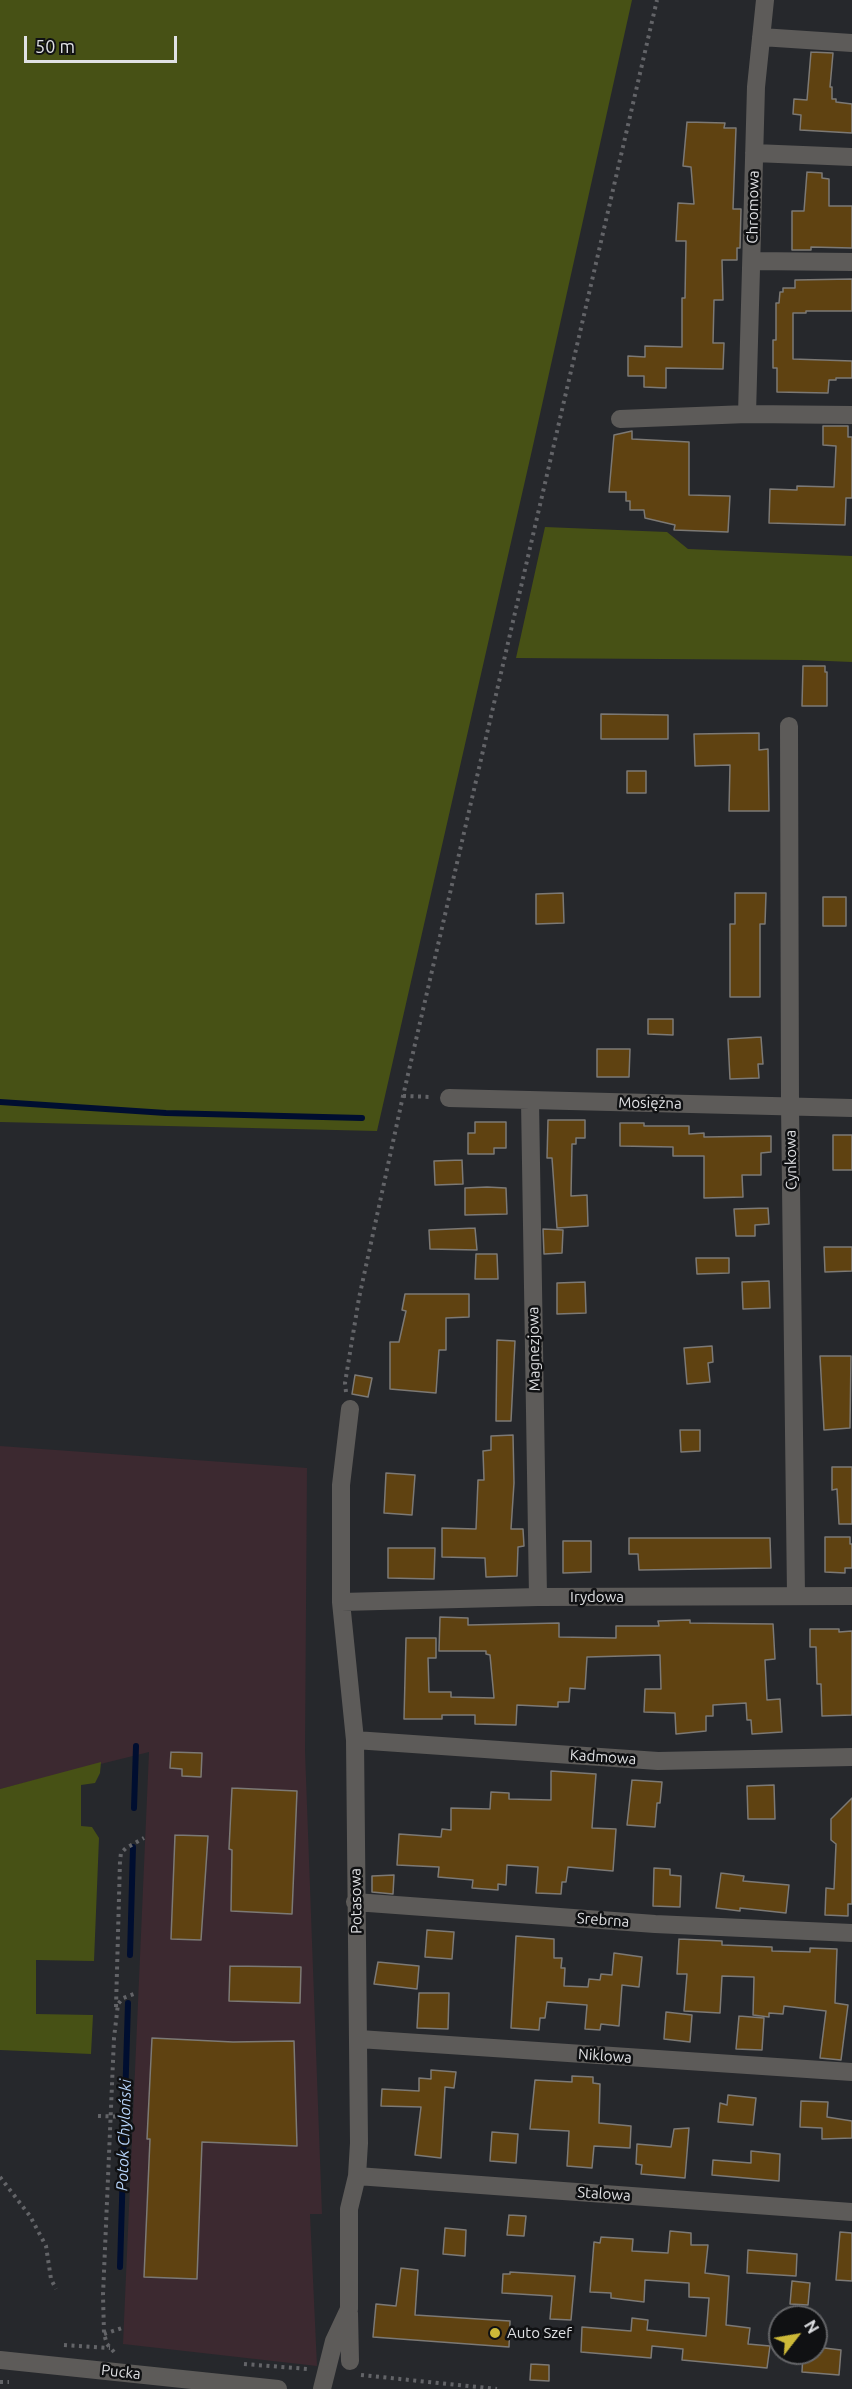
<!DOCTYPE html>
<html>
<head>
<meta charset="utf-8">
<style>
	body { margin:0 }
	#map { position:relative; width:852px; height:2389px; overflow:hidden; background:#26282c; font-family:Ubuntu,sans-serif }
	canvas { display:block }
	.north { position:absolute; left:768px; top:2305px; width:60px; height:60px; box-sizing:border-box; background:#101113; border:2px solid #636467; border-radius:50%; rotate:59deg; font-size:16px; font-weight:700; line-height:24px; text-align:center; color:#e0e1e4 }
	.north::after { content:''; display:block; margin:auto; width:21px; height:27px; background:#cdb938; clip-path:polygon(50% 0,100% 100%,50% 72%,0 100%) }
	.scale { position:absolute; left:24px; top:36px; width:153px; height:27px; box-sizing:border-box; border:3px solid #e0e1e4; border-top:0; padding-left:8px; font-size:18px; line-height:21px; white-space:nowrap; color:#e0e1e4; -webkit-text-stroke:4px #101113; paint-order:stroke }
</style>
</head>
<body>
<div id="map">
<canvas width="852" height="2389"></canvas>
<div class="north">N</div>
<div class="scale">50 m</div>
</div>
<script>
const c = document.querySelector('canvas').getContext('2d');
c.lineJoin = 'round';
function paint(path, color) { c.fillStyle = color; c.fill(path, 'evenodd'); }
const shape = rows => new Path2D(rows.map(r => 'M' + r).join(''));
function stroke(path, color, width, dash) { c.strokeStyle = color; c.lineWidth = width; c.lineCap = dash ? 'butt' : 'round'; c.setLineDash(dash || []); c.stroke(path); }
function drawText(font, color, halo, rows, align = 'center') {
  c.font = font + ' Ubuntu,sans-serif'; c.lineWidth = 5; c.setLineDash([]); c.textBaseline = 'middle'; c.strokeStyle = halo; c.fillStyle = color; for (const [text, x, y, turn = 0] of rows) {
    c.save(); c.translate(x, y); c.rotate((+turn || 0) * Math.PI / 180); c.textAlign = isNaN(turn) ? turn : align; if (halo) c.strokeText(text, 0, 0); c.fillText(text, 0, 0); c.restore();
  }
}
paint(shape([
	[0,1446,307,1468,305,1751,322,2214,310,2214,317,2366,123,2344,149,1752,0,1789]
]), '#3c2930');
paint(shape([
	[0,0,632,0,532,450,377,1131,0,1122],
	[545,527,667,532,688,549,852,556,852,662,804,660,516,658],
	[101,1762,100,1773,95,1783,81,1785,81,1826,92,1827,99,1838,94,1961,36,1960,36,2014,93,2015,91,2054,0,2050,0,1789]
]), '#475115');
stroke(shape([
	[0,1102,166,1113,362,1118],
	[134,1808,136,1746],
	[130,1955,133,1847],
	[120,2267,128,2003]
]), '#000e30', 6);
const building = shape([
	[811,52,833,53,830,87,832,87,832,99,836,99,836,102,852,104,852,133,800,130,801,115,793,114,794,99,807,100,811,52],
	[687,122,725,123,724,128,736,128,733,209,741,209,740,248,737,248,737,260,722,260,723,300,714,300,713,343,724,343,723,369,666,368,666,388,644,387,644,376,628,376,628,356,645,357,645,346,682,347,682,298,685,298,686,241,676,241,678,203,694,204,691,167,683,166,687,122],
	[807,172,822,173,822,178,829,179,829,206,852,206,852,248,811,247,811,250,792,250,792,211,804,211,807,172],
	[852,279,852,311,806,311,806,313,793,313,793,359,852,361,852,378,836,378,836,380,829,380,828,393,777,392,777,368,773,368,773,340,776,340,776,303,779,303,780,292,783,292,783,288,795,288,795,280,852,279],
	[823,426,848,426,848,437,852,437,852,498,846,498,845,525,769,523,770,489,797,490,797,486,834,487,836,446,823,445,823,426],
	[632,431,632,439,689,442,689,495,730,496,728,532,674,530,675,525,645,518,644,510,630,510,630,501,626,501,626,492,609,492,614,435,632,431],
	[803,666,825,666,825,672,827,672,827,706,802,706,803,666],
	[601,714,668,715,668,739,601,739,601,714],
	[759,733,759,750,768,749,769,811,729,811,730,765,695,766,694,734,759,733],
	[627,771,646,771,646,793,627,793,627,771],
	[563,893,564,923,536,924,536,894,563,893],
	[735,893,766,893,765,924,760,924,760,997,730,997,730,924,735,924,735,893],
	[823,897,846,897,846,926,823,926,823,897],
	[648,1019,673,1019,673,1035,648,1034,648,1019],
	[761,1037,763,1064,758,1064,759,1078,730,1079,728,1039,761,1037],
	[597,1049,630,1049,629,1077,597,1077,597,1049],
	[548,1120,585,1120,585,1138,576,1138,576,1144,572,1144,571,1196,587,1195,588,1226,557,1228,552,1158,547,1158,548,1120],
	[475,1122,506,1122,506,1148,494,1148,494,1154,468,1154,468,1133,475,1133,475,1122],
	[620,1123,644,1123,644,1126,689,1126,689,1134,704,1133,704,1137,771,1136,771,1152,761,1153,761,1175,742,1175,743,1197,704,1198,704,1156,673,1156,673,1147,620,1146,620,1123],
	[833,1135,852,1135,852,1170,833,1170,833,1135],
	[462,1160,463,1184,435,1185,434,1161,462,1160],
	[487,1187,506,1188,507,1214,465,1215,465,1188,487,1187],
	[768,1208,769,1224,755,1225,755,1236,736,1236,734,1209,768,1208],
	[475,1228,477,1250,430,1249,429,1230,475,1228],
	[543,1229,563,1230,562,1253,544,1254,543,1229],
	[824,1247,852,1247,852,1271,825,1272,824,1247],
	[476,1254,497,1254,498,1279,475,1279,476,1254],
	[696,1258,729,1258,729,1273,697,1274,696,1258],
	[769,1281,770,1308,743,1309,742,1282,769,1281],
	[585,1282,586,1313,557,1314,557,1283,585,1282],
	[405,1294,469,1294,469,1317,446,1318,446,1350,439,1350,436,1393,390,1389,390,1342,399,1342,406,1311,402,1310,405,1294],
	[497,1340,515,1341,511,1421,496,1421,497,1340],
	[712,1346,713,1362,708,1363,710,1382,687,1384,684,1348,712,1346],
	[820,1356,851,1356,850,1428,824,1430,820,1356],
	[355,1375,372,1378,368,1397,352,1394,355,1375],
	[680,1430,700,1430,700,1451,681,1452,680,1430],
	[513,1435,514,1483,511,1529,523,1529,524,1546,518,1547,517,1576,486,1577,485,1558,442,1557,442,1528,476,1529,478,1480,484,1480,483,1451,491,1450,491,1436,513,1435],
	[832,1467,852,1467,852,1524,839,1524,837,1489,832,1490,832,1467],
	[386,1473,415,1475,412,1515,384,1513,386,1473],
	[825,1537,850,1537,850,1544,852,1544,852,1568,845,1568,845,1573,825,1572,825,1537],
	[629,1538,770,1538,771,1568,639,1570,638,1554,629,1554,629,1538],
	[563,1541,591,1541,591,1572,563,1573,563,1541],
	[388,1548,435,1548,434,1579,388,1578,388,1548],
	[440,1617,468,1618,468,1625,559,1623,559,1637,616,1638,616,1626,659,1626,658,1621,690,1620,690,1623,773,1624,775,1659,765,1660,767,1700,780,1699,782,1732,752,1734,751,1720,747,1720,746,1703,713,1705,713,1716,706,1716,706,1731,676,1734,675,1713,644,1712,645,1689,661,1689,660,1655,587,1657,585,1689,570,1688,569,1702,558,1702,558,1707,517,1705,516,1725,475,1724,475,1715,442,1715,442,1719,404,1719,406,1638,436,1638,436,1658,428,1658,429,1692,451,1692,451,1697,494,1698,490,1655,486,1654,486,1651,439,1651,440,1617],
	[810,1629,839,1629,839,1632,852,1631,852,1715,822,1716,821,1684,817,1684,816,1647,810,1647,810,1629],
	[171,1752,202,1753,201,1777,182,1776,182,1769,170,1768,171,1752],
	[551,1771,596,1774,592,1828,616,1829,613,1871,568,1867,566,1882,562,1882,561,1894,536,1893,538,1867,507,1865,506,1885,498,1884,498,1890,472,1888,473,1880,438,1877,439,1867,397,1865,399,1834,441,1837,442,1829,451,1830,451,1808,490,1809,491,1792,509,1793,509,1799,551,1800,551,1771],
	[632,1780,662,1782,660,1803,657,1803,655,1827,627,1825,632,1780],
	[774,1785,775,1819,748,1819,747,1786,774,1785],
	[232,1788,297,1791,292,1914,231,1911,232,1850,229,1849,232,1788],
	[852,1798,852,1904,848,1904,848,1916,825,1915,826,1888,834,1889,836,1844,831,1840,831,1819,852,1798],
	[175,1835,208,1836,201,1940,171,1939,175,1835],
	[654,1868,670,1869,670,1875,681,1876,680,1907,653,1906,654,1868],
	[721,1873,744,1876,743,1881,789,1885,786,1913,740,1908,740,1911,716,1908,721,1873],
	[394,1875,393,1894,372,1892,372,1876,394,1875],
	[427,1930,454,1932,452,1959,425,1957,427,1930],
	[516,1936,554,1939,554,1958,562,1958,561,1968,565,1968,564,1986,588,1987,589,1979,600,1980,601,1974,612,1975,614,1953,642,1957,639,1987,622,1985,619,2026,601,2024,600,2030,585,2029,587,2005,547,2002,545,2018,540,2018,539,2030,511,2028,516,1936],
	[679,1939,722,1941,722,1945,772,1947,772,1951,810,1952,810,1948,837,1949,835,2003,848,2005,841,2060,820,2058,826,2011,784,2006,783,2014,769,2013,769,2017,753,2015,754,1977,722,1976,720,2013,684,2011,687,1974,677,1974,679,1939],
	[378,1962,419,1966,417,1989,374,1984,378,1962],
	[230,1966,301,1967,300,2003,229,2001,230,1966],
	[419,1993,449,1993,448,2029,417,2028,419,1993],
	[666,2012,692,2015,690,2042,664,2039,666,2012],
	[739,2016,764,2018,762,2050,736,2049,739,2016],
	[152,2038,233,2042,294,2041,297,2146,202,2142,197,2279,144,2277,150,2139,147,2139,152,2038],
	[431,2070,456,2072,454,2088,445,2087,441,2158,415,2155,421,2107,381,2106,382,2089,419,2091,419,2078,431,2079,431,2070],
	[572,2076,593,2077,593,2083,600,2084,599,2123,631,2126,630,2148,594,2146,592,2168,567,2166,569,2131,530,2129,535,2080,572,2082,572,2076],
	[728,2095,756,2098,753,2125,718,2122,720,2103,727,2105,728,2095],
	[801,2101,828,2102,827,2117,852,2121,852,2138,822,2139,822,2128,800,2127,801,2101],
	[689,2128,685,2178,641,2174,642,2165,636,2164,637,2144,671,2147,674,2129,689,2128],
	[492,2132,518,2134,516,2163,490,2161,492,2132],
	[751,2151,780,2154,779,2181,712,2175,713,2160,751,2163,751,2151],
	[509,2215,526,2216,524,2236,507,2235,509,2215],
	[445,2228,466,2230,465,2256,443,2254,445,2228],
	[670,2231,691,2233,691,2245,708,2245,705,2273,729,2276,726,2325,750,2328,748,2344,770,2346,767,2368,682,2360,683,2349,652,2346,651,2358,581,2352,582,2327,631,2331,632,2318,648,2320,647,2330,706,2336,709,2298,689,2297,689,2283,645,2280,644,2302,611,2298,611,2293,590,2292,594,2242,600,2243,601,2237,633,2239,632,2251,668,2253,670,2231],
	[840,2232,852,2233,852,2281,836,2280,840,2232],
	[748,2250,797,2254,796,2276,747,2273,748,2250],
	[401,2268,418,2270,415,2315,510,2321,509,2347,373,2337,376,2304,396,2306,401,2268],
	[510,2272,575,2276,571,2320,550,2319,552,2296,502,2293,503,2274,510,2274,510,2272],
	[792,2281,810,2283,808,2305,790,2304,792,2281],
	[816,2347,841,2350,839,2375,802,2372,803,2353,816,2353,816,2347],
	[531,2364,549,2365,549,2381,530,2380,531,2364]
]);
paint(building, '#5f4211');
stroke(building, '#7c7975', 1.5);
stroke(shape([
	[403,1096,432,1097],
	[346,1392,345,1383,359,1298,403,1096,657,0],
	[116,2007,120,1861,121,1853,126,1848,144,1838],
	[98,2116,132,2117],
	[0,2177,30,2216,46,2246,51,2279,56,2289],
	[104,2334,125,2327],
	[64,2345,110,2348],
	[114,2352,107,2344,104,2334,103,2295,114,2038,118,2004,123,1998,134,1994],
	[244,2364,308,2369],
	[361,2375,497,2389],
	[0,2382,9,2382]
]), '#636468', 4, [3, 4.5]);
stroke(shape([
	[761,37,852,43],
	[754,153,852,157],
	[752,261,852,262],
	[747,414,756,87,765,0],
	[620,419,747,414,852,415],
	[789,726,790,1105,796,1595],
	[449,1098,852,1108],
	[530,1101,538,1597],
	[341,1602,538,1597,852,1596],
	[355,1740,658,1761,852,1757],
	[355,1902,655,1924,852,1933],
	[359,2039,852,2072],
	[357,2176,852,2212],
	[349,2313,350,2361],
	[0,2360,278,2389],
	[322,2389,334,2341,349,2309,349,2209,357,2176,359,2143,355,1740,341,1602,341,1485,350,1409]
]), '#5d5b59', 18);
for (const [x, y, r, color] of [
	[495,2333,6,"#cdb938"]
]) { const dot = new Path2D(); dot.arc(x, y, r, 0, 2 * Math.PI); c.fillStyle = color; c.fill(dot); stroke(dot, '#101113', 2); }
drawText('15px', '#e0e1e4', '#101113', [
	["Chromowa",753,207,-89],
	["Mosiężna",650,1103,1],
	["Cynkowa",791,1160,-91],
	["Magnezjowa",534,1349,-91],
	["Irydowa",597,1597],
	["Kadmowa",603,1757,4],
	["Potasowa",356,1901,-91],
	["Srebrna",603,1920,4],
	["Niklowa",605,2056,4],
	["Stalowa",604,2194,4],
	["Pucka",121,2372,6]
]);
drawText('15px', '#e0e1e4', '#101113', [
	["Auto Szef",507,2333]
], 'left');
drawText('italic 16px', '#b5d2f8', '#101113', [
	["Potok Chyloński",124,2135,-88]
]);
</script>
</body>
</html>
